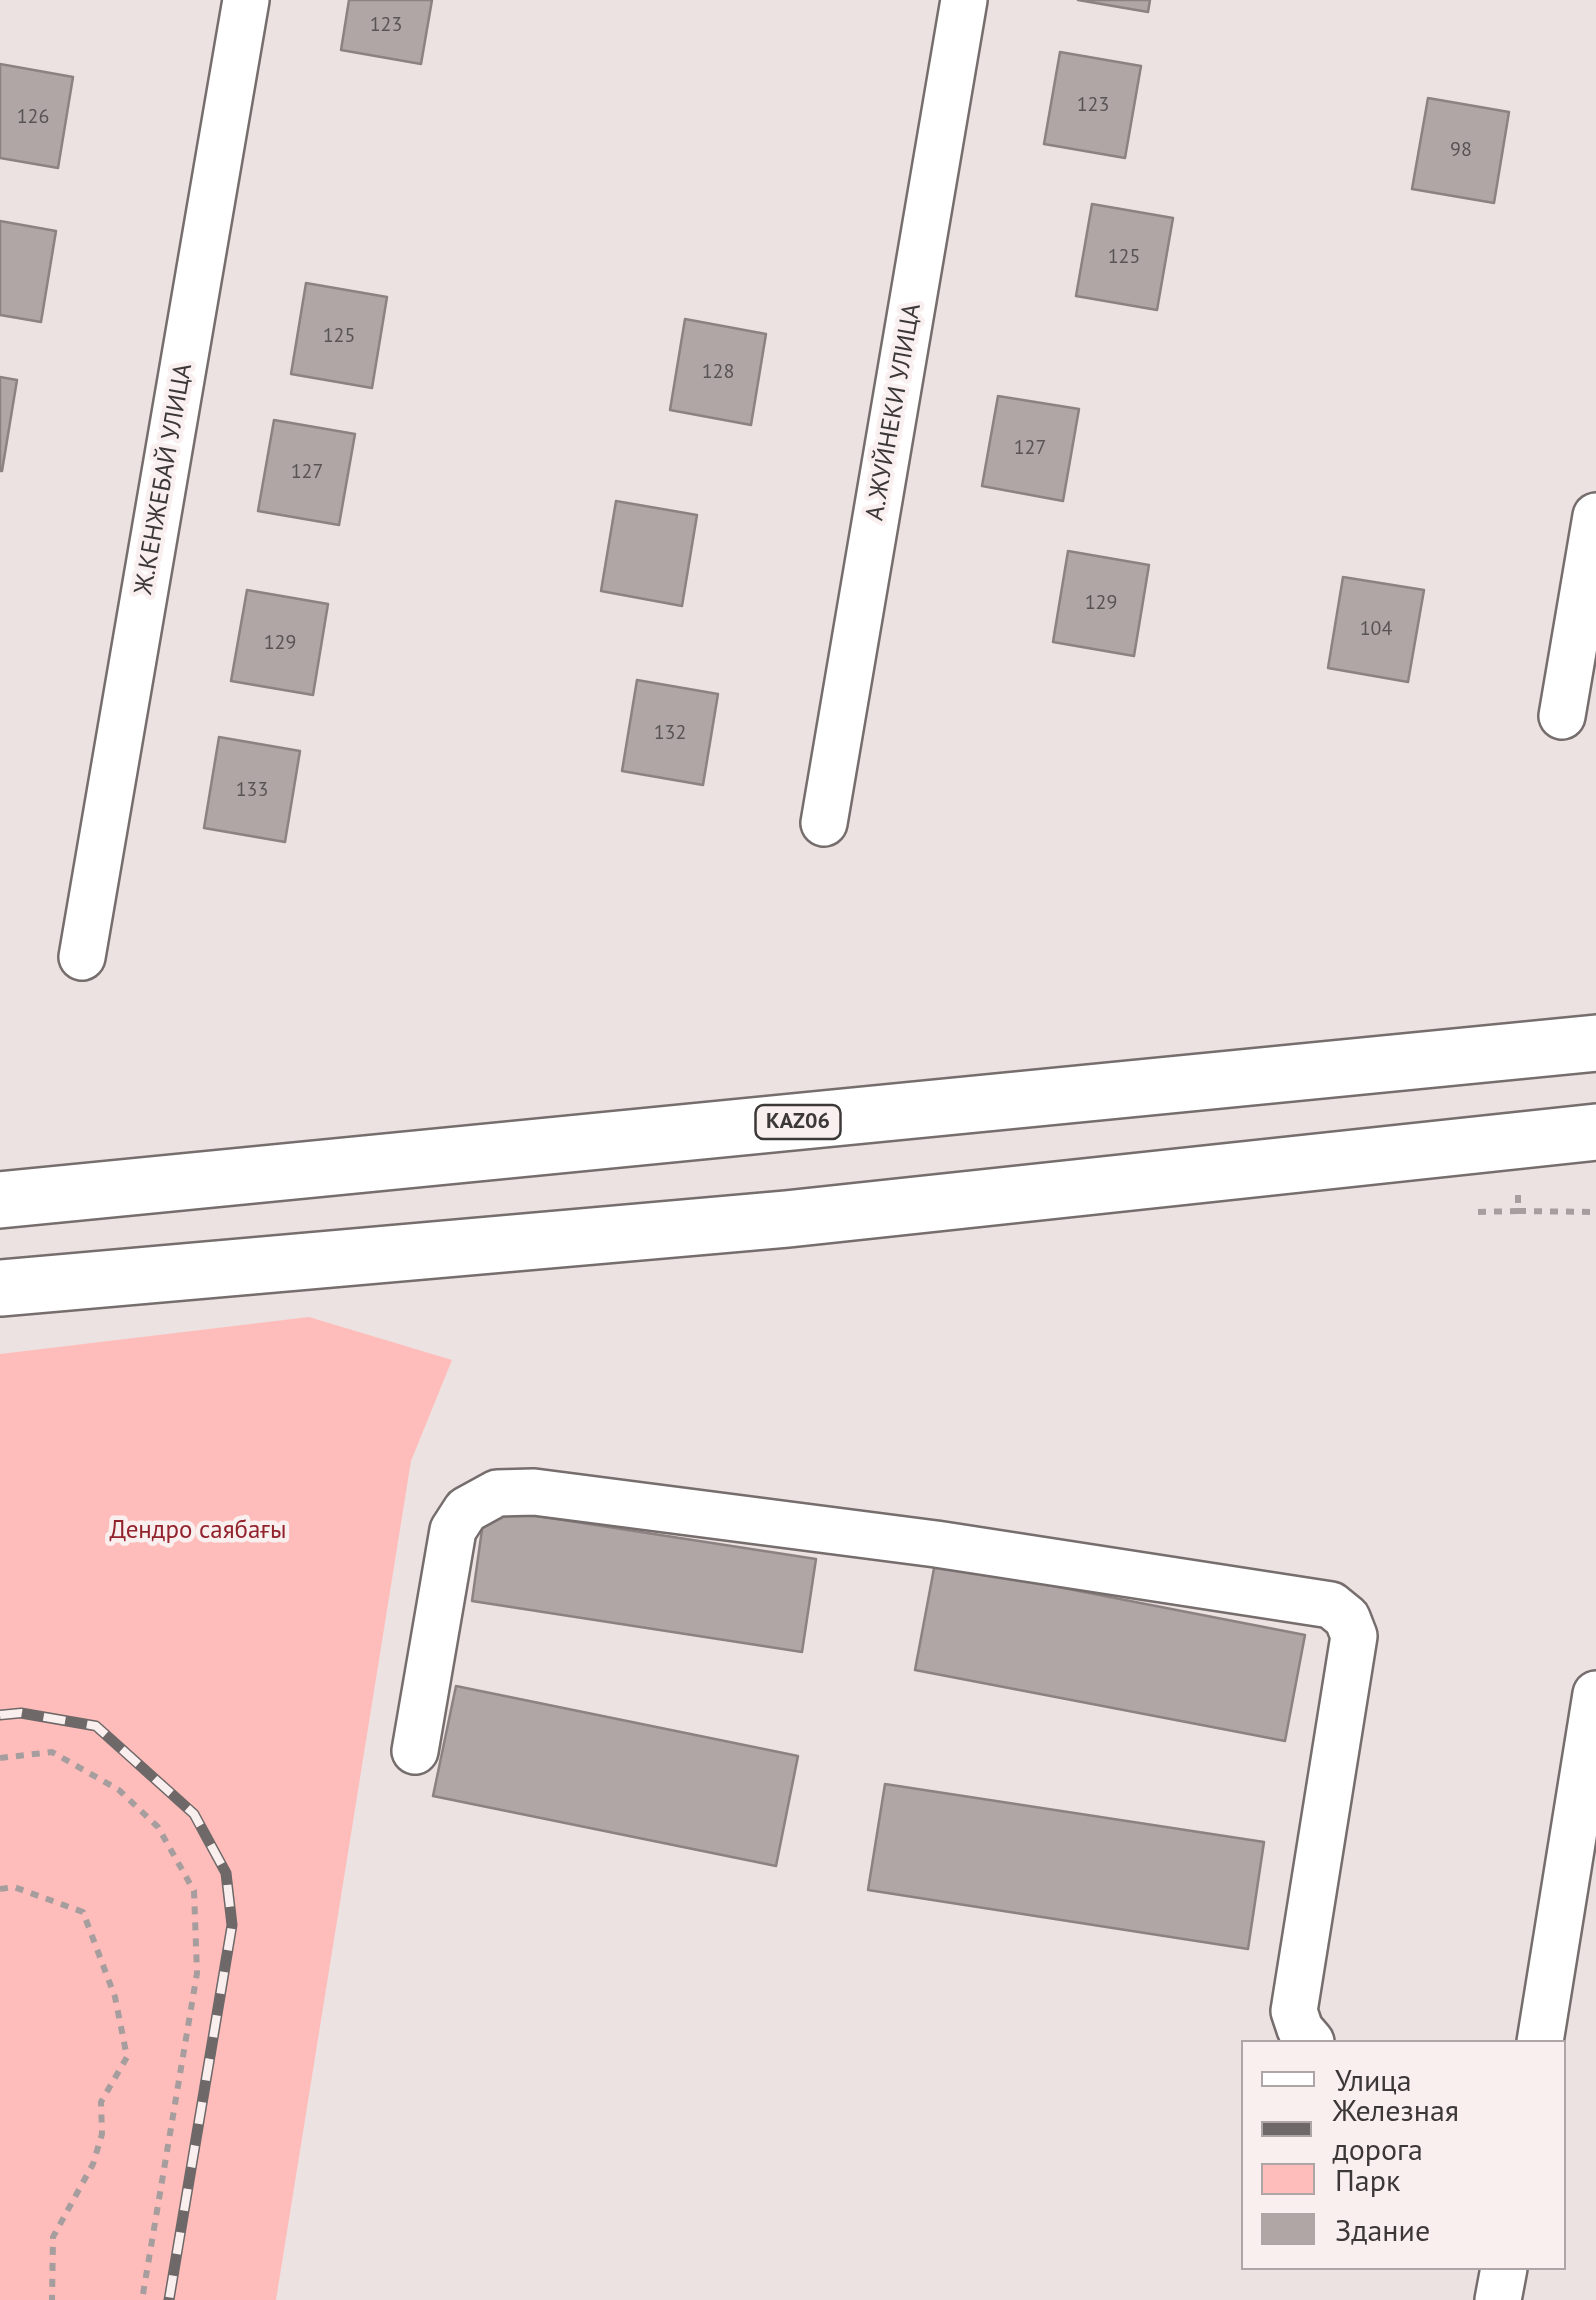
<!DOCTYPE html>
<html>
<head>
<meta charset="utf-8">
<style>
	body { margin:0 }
	#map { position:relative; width:1596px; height:2300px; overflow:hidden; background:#ece2e1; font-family:"PT Sans",sans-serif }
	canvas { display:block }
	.legend { position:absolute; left:1241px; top:2040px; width:325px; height:230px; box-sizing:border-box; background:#faefef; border:2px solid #aea6a6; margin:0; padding:12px 18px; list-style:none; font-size:30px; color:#3c3838 }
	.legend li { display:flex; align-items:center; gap:20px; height:50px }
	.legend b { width:50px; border:2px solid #aea6a6 }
</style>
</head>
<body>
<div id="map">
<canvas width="1596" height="2300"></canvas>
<ul class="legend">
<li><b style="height:12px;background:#fff"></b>Улица</li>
<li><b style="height:12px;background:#6e6868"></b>Железная дорога</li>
<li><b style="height:28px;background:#febdba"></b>Парк</li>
<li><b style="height:28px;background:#b0a6a6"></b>Здание</li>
</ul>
</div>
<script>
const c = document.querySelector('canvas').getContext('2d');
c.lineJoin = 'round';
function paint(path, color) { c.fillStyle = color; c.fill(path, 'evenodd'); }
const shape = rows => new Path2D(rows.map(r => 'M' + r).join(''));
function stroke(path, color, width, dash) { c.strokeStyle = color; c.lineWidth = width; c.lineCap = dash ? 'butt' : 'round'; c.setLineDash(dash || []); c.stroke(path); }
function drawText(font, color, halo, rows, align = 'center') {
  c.font = font + ' "PT Sans",sans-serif'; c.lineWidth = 9; c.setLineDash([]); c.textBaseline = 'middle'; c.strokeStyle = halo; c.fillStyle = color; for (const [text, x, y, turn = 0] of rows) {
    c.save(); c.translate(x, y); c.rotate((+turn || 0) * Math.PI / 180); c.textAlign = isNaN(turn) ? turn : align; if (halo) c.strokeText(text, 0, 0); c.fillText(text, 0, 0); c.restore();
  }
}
paint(shape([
	[309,1317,452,1360,411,1461,276,2300,0,2300,0,1354]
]), '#febdba');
const building = shape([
	[349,0,432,0,421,64,341,50,349,0],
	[1078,0,1150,0,1148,12,1078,0],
	[1060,52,1141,66,1125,158,1044,144,1060,52],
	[0,64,73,77,58,168,0,158,0,64],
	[1428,98,1509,112,1494,203,1412,189,1428,98],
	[1092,204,1173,218,1157,310,1076,296,1092,204],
	[0,221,56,231,41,322,0,315,0,221],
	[306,283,387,297,372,388,291,374,306,283],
	[685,319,766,334,751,425,670,410,685,319],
	[0,377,17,380,2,471,0,471,0,377],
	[998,396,1079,409,1063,501,982,486,998,396],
	[274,420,355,434,339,525,258,511,274,420],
	[616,501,697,515,682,606,601,591,616,501],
	[1068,551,1149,565,1134,656,1053,642,1068,551],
	[1343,577,1424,590,1408,682,1328,668,1343,577],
	[247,590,328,604,313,695,231,681,247,590],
	[637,680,718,694,703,785,622,771,637,680],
	[219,737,300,751,285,842,204,828,219,737],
	[485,1508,816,1559,802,1652,472,1601,485,1508],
	[935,1563,1305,1635,1285,1741,915,1670,935,1563],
	[456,1686,798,1756,776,1866,433,1796,456,1686],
	[885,1784,1264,1842,1248,1949,868,1890,885,1784]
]);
paint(building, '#b0a6a6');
stroke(building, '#8c8282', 2.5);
const minor = shape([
	[1562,716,1596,516],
	[824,823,964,0],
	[82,957,246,0],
	[415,1751,453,1530,466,1510,497,1493,534,1492,936,1544,1331,1605,1347,1618,1354,1636,1294,2011,1300,2029,1311,2042],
	[1540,2042,1596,1694],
	[1498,2300,1504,2268]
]);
const highway = shape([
	[0,1200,1596,1043],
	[0,1288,787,1219,1596,1132]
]);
stroke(minor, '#766d6d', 50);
stroke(highway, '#766d6d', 60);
stroke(shape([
	[1518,1211,1596,1212],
	[1478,1212,1518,1211,1518,1187],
	[0,1758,52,1752,119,1790,158,1827,194,1891,197,1973,142,2300],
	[0,1889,14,1887,83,1912,115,1997,127,2057,101,2102,102,2134,93,2164,53,2237,52,2300]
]), '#a69e9e', 6, [8, 8]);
stroke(minor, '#fff', 45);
stroke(highway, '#fff', 55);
const rail = shape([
	[0,1715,21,1713,96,1726,194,1814,226,1873,232,1925,169,2300]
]);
stroke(rail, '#6e6868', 11);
stroke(rail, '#faefef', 8, [22]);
drawText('20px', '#595454', null, [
	["123",386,25],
	["123",1093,105],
	["126",33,117],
	["98",1461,150],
	["125",1124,257],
	["125",339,336],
	["128",718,372],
	["127",1030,448],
	["127",307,472],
	["129",1101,603],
	["104",1376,629],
	["129",280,643],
	["132",670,733],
	["133",252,790]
]);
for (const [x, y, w] of [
	[798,1122,85]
]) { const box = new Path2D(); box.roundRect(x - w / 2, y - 17, w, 34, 8); c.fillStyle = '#faefef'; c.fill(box); stroke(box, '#3c3838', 2.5); }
drawText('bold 22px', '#3c3838', null, [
	["KАZ06",798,1122]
]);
drawText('25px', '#3c3838', '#faefef', [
	["А.ЖУЙНЕКИ УЛИЦА",894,412,-80],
	["Ж.КЕНЖЕБАЙ УЛИЦА",164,479,-80]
]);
drawText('25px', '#92222b', '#faefef', [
	["Дендро саябағы",198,1531]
]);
</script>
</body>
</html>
